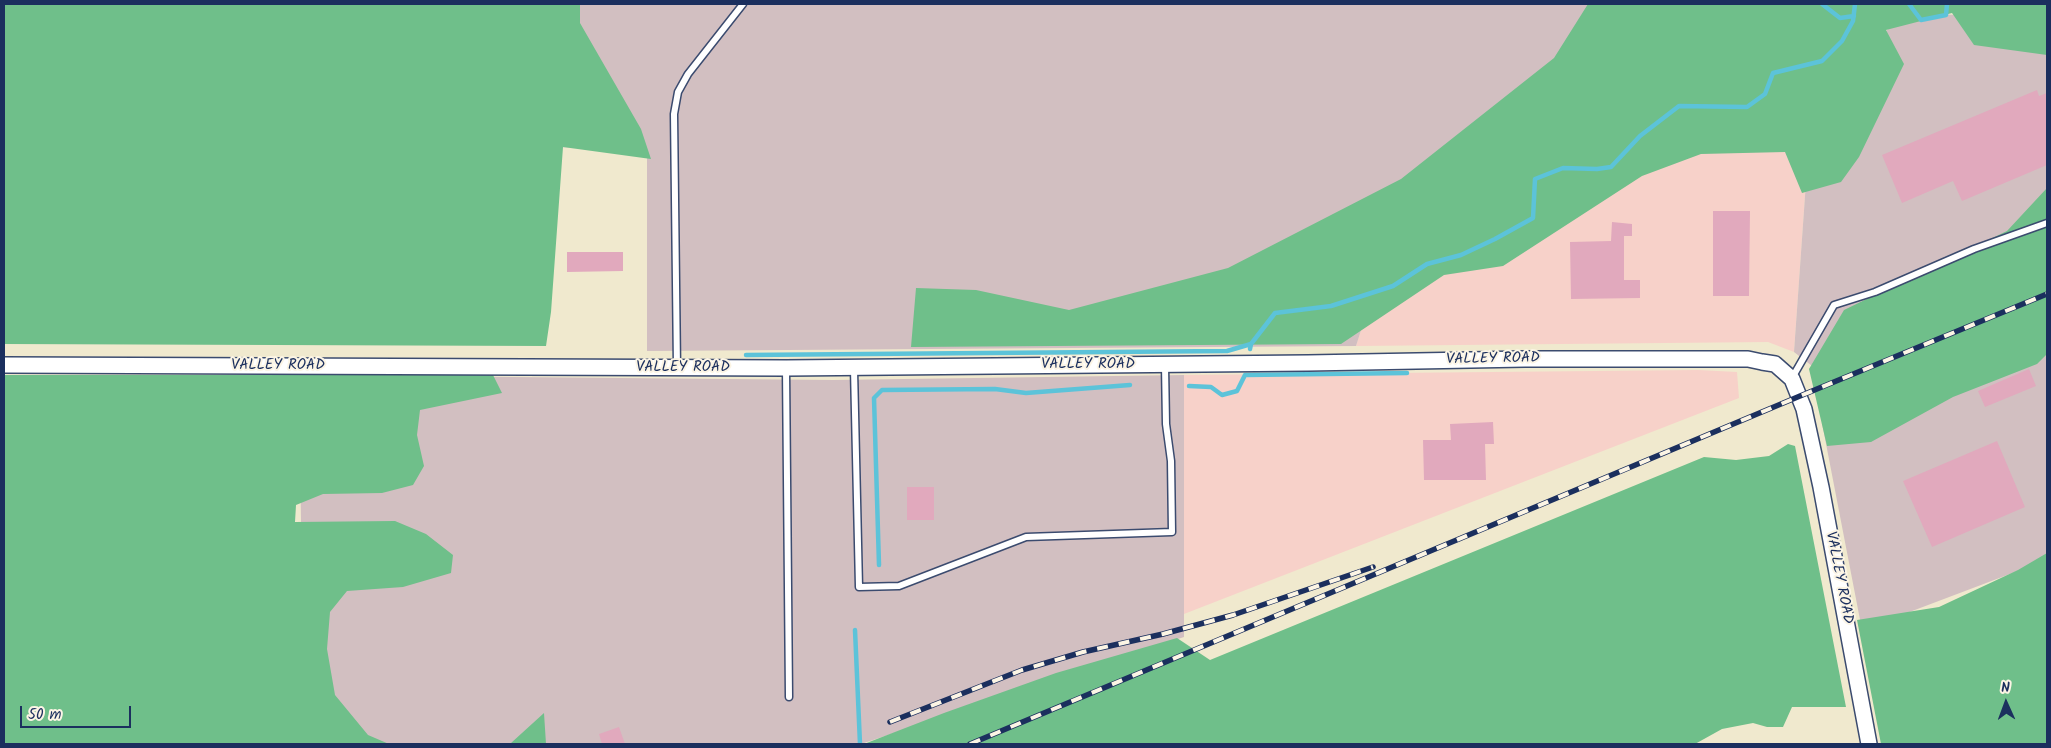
<!DOCTYPE html>
<html>
<head>
<meta charset="utf-8">
<style>
	body { margin:0 }
	#map { position:relative; width:2051px; height:748px; overflow:hidden; background:#f0e9ce; font-family:Kalam,sans-serif }
	canvas { display:block }
	.frame { position:absolute; inset:0; border:5px solid #1b2f5e; pointer-events:none }
	.north { position:absolute; left:1981px; top:678px; width:50px; height:50px; -webkit-text-stroke:4px #fcf5e5; paint-order:stroke; rotate:358deg; font-size:14px; font-weight:700; line-height:20px; text-align:center; color:#1b2f5e }
	.north::after { content:''; display:block; margin:auto; width:18px; height:22px; background:#1b2f5e; clip-path:polygon(50% 0,100% 100%,50% 72%,0 100%) }
	.scale { position:absolute; left:20px; top:706px; width:111px; height:22px; box-sizing:border-box; border:2px solid #1b2f5e; border-top:0; padding-left:6px; font-size:15px; line-height:18px; white-space:nowrap; color:#1b2f5e; -webkit-text-stroke:4px #fcf5e5; paint-order:stroke }
</style>
</head>
<body>
<div id="map">
<canvas width="2051" height="748"></canvas>
<div class="frame"></div>
<div class="north">N</div>
<div class="scale">50 m</div>
</div>
<script>
const c = document.querySelector('canvas').getContext('2d');
c.lineJoin = 'round';
function paint(path, color) { c.fillStyle = color; c.fill(path, 'evenodd'); }
const shape = rows => new Path2D(rows.map(r => 'M' + r).join(''));
function stroke(path, color, width, dash) { c.strokeStyle = color; c.lineWidth = width; c.lineCap = dash ? 'butt' : 'round'; c.setLineDash(dash || []); c.stroke(path); }
function drawText(font, color, halo, rows, align = 'center') {
  c.font = font + ' Kalam,sans-serif'; c.lineWidth = 4; c.setLineDash([]); c.textBaseline = 'middle'; c.strokeStyle = halo; c.fillStyle = color; for (const [text, x, y, turn = 0] of rows) {
    c.save(); c.translate(x, y); c.rotate((+turn || 0) * Math.PI / 180); c.textAlign = isNaN(turn) ? turn : align; if (halo) c.strokeText(text, 0, 0); c.fillText(text, 0, 0); c.restore();
  }
}
paint(shape([
	[1811,111,1794,352,1768,342,1356,346,1364,321,1691,115],
	[1698,370,1737,372,1739,398,1184,614,1184,375]
]), '#f7d1c9');
paint(shape([
	[547,4,1690,4,1364,321,1356,346,647,351,647,149,551,147],
	[1902,14,2047,16,2047,271,1816,369,1794,352,1811,111],
	[2047,334,2047,560,1862,630,1822,423],
	[299,375,834,380,1184,375,1184,637,861,744,304,744]
]), '#d2bfc1');
paint(shape([
	[4,4,580,4,580,23,641,129,651,159,563,147,551,312,546,346,4,344],
	[1588,4,2047,4,2047,55,1974,45,1952,13,1886,30,1904,64,1859,157,1841,182,1802,193,1785,152,1701,154,1642,176,1503,266,1444,275,1341,344,911,347,916,288,976,290,1069,310,1228,268,1401,179,1554,58],
	[2047,188,2047,354,2037,364,1953,397,1871,442,1827,446,1809,369,1844,310,2007,231],
	[4,375,493,375,502,393,420,410,417,435,424,466,413,485,382,493,323,494,296,505,295,522,395,521,426,534,453,555,451,573,403,587,347,591,330,612,327,649,335,695,368,735,389,744,4,744],
	[1788,444,1795,446,1846,707,1792,707,1783,727,1767,727,1753,723,1722,729,1695,744,864,744,944,713,1056,673,1177,638,1210,660,1704,457,1736,460,1769,456],
	[2047,553,2047,744,1881,744,1857,620,1939,607,2018,570],
	[544,713,546,744,509,744,511,743]
]), '#6fbf8a');
stroke(shape([
	[1822,4,1840,18,1854,16],
	[1909,4,1921,20,1946,15,1947,4],
	[1250,349,1251,344,1275,313,1331,306,1393,286,1427,264,1461,255,1495,239,1533,218,1535,179,1563,168,1597,169,1611,167,1640,136,1679,106,1747,107,1765,94,1773,73,1822,61,1842,41,1853,21,1855,4],
	[746,355,1227,351,1251,344],
	[1189,386,1211,387,1222,395,1237,391,1245,375,1407,373],
	[879,565,874,398,882,390,995,389,1026,393,1130,385],
	[855,630,860,744]
]), '#5cc3d9', 4.5);
paint(shape([
	[2037,90,2039,96,2047,93,2047,165,1962,201,1953,181,1902,203,1882,155],
	[1713,211,1750,211,1749,296,1713,296],
	[1612,222,1632,224,1632,236,1624,236,1624,280,1640,280,1640,298,1571,299,1570,242,1611,241],
	[567,252,623,252,623,271,567,272],
	[2029,369,2036,386,1985,407,1978,391],
	[1493,422,1494,444,1485,444,1486,480,1424,480,1423,440,1451,440,1450,424],
	[1997,441,2025,507,1932,547,1903,481],
	[907,487,934,487,934,520,907,520],
	[619,727,625,744,602,744,599,734]
]), '#e1a9bd');
const service = shape([
	[677,368,674,114,678,92,688,74,743,4],
	[786,369,789,697],
	[854,369,859,587,899,586,1026,537,1172,532,1171,461,1166,424,1165,365],
	[1792,378,1834,305,1875,292,1974,249,2047,223]
]);
const tertiary = shape([
	[4,365,786,368,1308,363,1525,359,1748,359,1762,362,1775,364,1792,379,1804,409,1821,487,1869,744]
]);
stroke(service, '#3b4b6f', 9);
stroke(tertiary, '#3b4b6f', 18);
stroke(service, '#fff', 6);
stroke(tertiary, '#fff', 15);
const rail = shape([
	[890,722,1022,670,1083,652,1163,634,1233,615,1373,567],
	[970,744,1800,396,2047,294]
]);
stroke(rail, '#1b2f5e', 5.5);
stroke(rail, '#fcf5e5', 4, [11]);
drawText('15px', '#1b2f5e', '#fcf5e5', [
	["VALLEY ROAD",1493,360,-1],
	["VALLEY ROAD",1088,365],
	["VALLEY ROAD",278,366],
	["VALLEY ROAD",683,368],
	["VALLEY ROAD",1838,578,79]
]);
</script>
</body>
</html>
